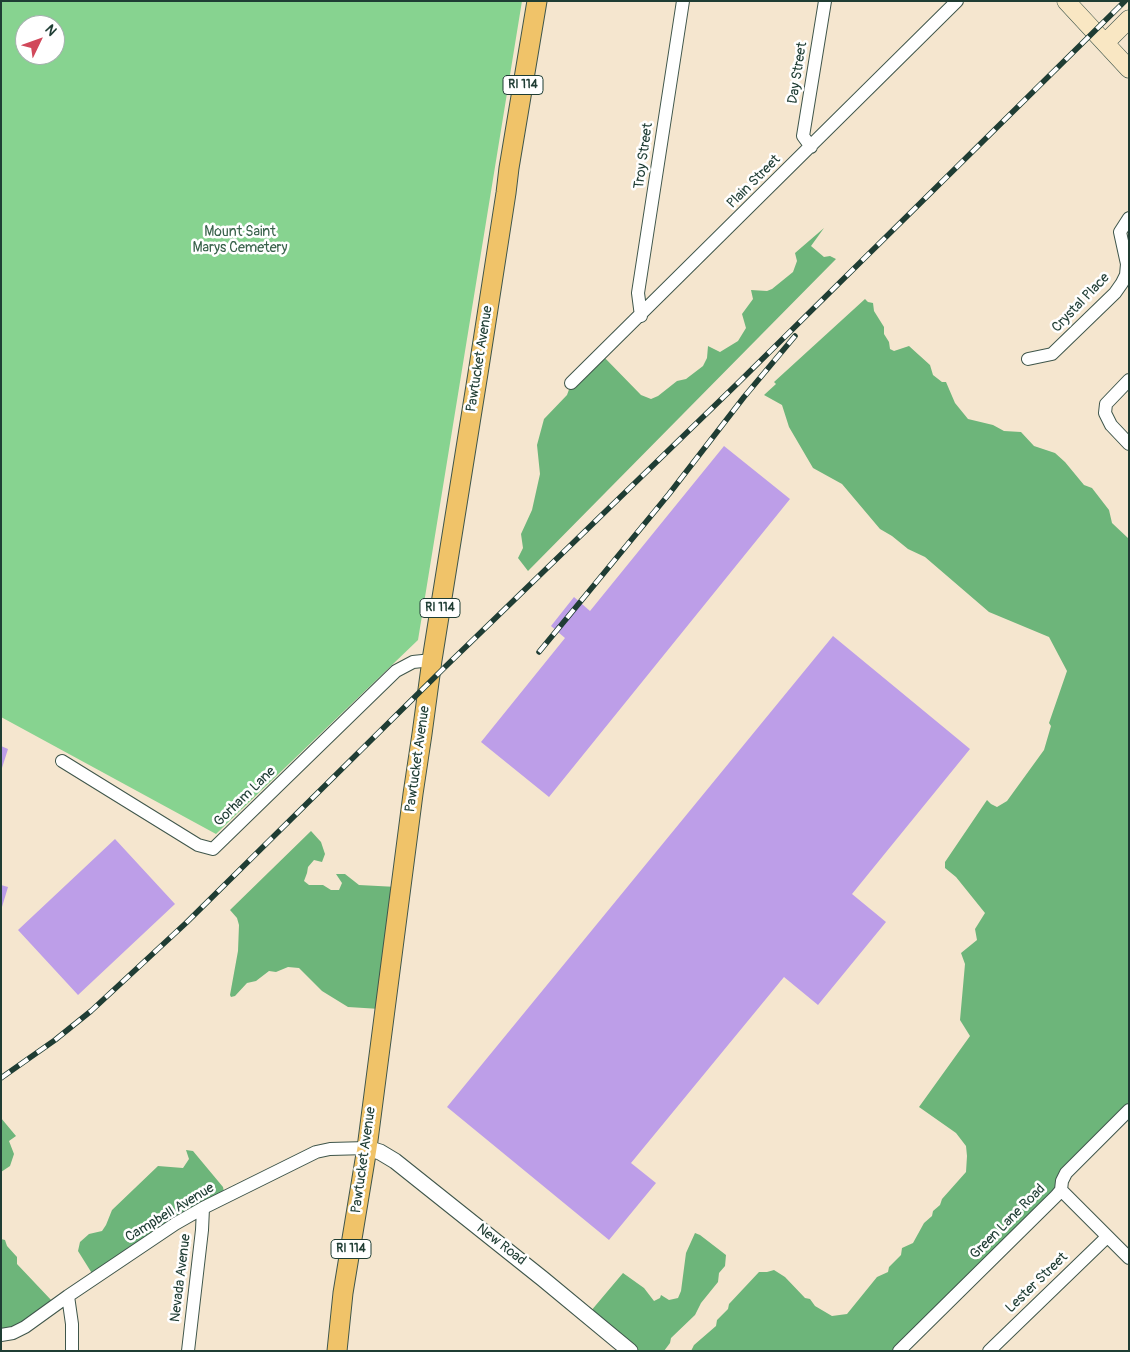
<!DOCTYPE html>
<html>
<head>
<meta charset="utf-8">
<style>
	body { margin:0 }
	#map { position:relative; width:1130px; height:1352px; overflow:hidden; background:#f5e6cf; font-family:Pangolin,sans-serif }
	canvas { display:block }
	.frame { position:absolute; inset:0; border:2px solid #1f3d34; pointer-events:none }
	.north { position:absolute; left:15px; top:15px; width:50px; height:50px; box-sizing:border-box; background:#fff; border:1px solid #a5b1ae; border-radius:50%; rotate:48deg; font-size:14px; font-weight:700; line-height:20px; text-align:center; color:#1f3d34 }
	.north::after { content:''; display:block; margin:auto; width:18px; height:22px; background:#d1495b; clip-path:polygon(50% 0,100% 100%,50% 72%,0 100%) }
</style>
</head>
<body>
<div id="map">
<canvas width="1130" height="1352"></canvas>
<div class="frame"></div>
<div class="north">N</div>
</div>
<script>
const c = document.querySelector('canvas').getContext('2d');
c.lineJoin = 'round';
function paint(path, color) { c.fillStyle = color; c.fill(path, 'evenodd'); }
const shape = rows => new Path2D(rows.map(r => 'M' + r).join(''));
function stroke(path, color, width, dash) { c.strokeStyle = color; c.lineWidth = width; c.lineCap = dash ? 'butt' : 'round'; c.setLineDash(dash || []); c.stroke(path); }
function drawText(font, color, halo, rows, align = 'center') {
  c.font = font + ' Pangolin,sans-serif'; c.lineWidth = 5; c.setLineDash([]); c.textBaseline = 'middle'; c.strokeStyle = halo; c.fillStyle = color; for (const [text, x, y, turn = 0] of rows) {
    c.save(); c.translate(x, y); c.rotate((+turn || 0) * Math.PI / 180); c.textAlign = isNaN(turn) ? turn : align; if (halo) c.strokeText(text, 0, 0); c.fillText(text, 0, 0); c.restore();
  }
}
paint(shape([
	[1,1,522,1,418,640,216,834,1,717],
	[25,25,55,25,55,55,25,55]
]), '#87d390');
paint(shape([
	[824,228,811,246,824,257,830,256,836,259,528,571,518,558,523,548,521,534,532,510,540,474,537,445,544,419,567,395,571,384,602,355,641,395,651,399,658,396,677,381,686,379,703,366,707,358,708,346,720,352,738,341,746,328,742,314,753,299,751,290,767,291,772,289,793,272,797,261,795,253],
	[865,299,868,302,873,303,874,311,884,327,884,334,889,342,890,349,894,351,909,346,930,365,933,375,942,382,946,382,955,403,968,419,993,425,1004,431,1021,432,1034,446,1055,453,1065,462,1084,485,1092,488,1109,510,1112,523,1129,539,1129,1111,901,1351,691,1351,694,1345,716,1326,717,1320,728,1309,729,1304,759,1272,767,1272,774,1270,785,1277,805,1298,810,1299,815,1306,832,1316,847,1314,877,1277,888,1272,889,1267,901,1255,902,1248,913,1243,924,1223,932,1216,933,1211,940,1205,942,1199,966,1172,967,1156,966,1146,956,1133,919,1107,970,1036,960,1020,965,964,961,953,977,940,975,929,985,913,956,877,945,868,945,862,987,800,991,804,997,807,1007,801,1044,750,1051,726,1049,723,1067,671,1049,637,989,612,925,557,908,549,892,536,880,529,842,484,813,468,789,427,782,405,764,395,776,384,774,382],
	[311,831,321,842,325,854,322,862,314,860,308,867,307,873,304,881,309,885,323,885,331,890,339,890,342,883,336,874,345,874,359,885,397,887,380,1009,348,1007,322,991,299,968,288,967,276,972,269,971,256,981,247,983,235,996,231,997,230,995,238,951,239,925,237,918,230,910],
	[1,1118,16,1136,9,1141,14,1154,10,1166,1,1172],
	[186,1150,193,1151,223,1187,225,1196,93,1275,78,1251,80,1242,89,1234,102,1231,106,1225,112,1210,158,1166,183,1168,189,1159],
	[695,1233,700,1235,726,1255,725,1266,719,1273,718,1282,701,1303,695,1315,671,1338,670,1343,664,1351,622,1351,585,1318,623,1273,644,1288,654,1301,660,1298,661,1295,669,1300,678,1298,681,1291,686,1253],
	[1,1239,5,1240,7,1246,17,1257,17,1264,52,1301,6,1333,1,1334]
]), '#6db57a');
paint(shape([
	[724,446,790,499,549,797,481,742,565,638,551,626,574,597,590,611],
	[833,636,970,749,852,894,886,922,818,1005,784,977,631,1163,656,1183,609,1240,447,1107],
	[1,746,8,749,2,768,1,768],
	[115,839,175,904,78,995,18,930],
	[1,885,8,887,2,907,1,906]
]), '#bd9ee8');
const minor = shape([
	[811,147,803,136,825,1],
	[641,316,638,293,683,1],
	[1028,359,1052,354,1115,293,1122,283,1126,275,1127,264,1120,232,1129,218],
	[1129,380,1106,404,1105,413,1111,425,1129,444],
	[571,383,957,1],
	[62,761,198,845,213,849,396,671,413,662,432,660],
	[1061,1190,1129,1258],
	[68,1296,72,1324,72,1351],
	[1,1335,13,1333,25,1327,68,1296,175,1224,203,1208,316,1152,330,1149,367,1148],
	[188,1351,202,1230,203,1208],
	[899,1351,1056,1196,1061,1190,1062,1181,1066,1173,1129,1110],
	[989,1351,1107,1237]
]);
const tertiary = shape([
	[367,1148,380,1152,395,1161,543,1279,630,1351]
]);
const secondary = shape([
	[1066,1,1129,69],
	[1105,43,1129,19]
]);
const primary = shape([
	[337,1351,343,1293,367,1148,413,794,422,734,432,660,479,367,506,193,509,168,537,1]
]);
stroke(minor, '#3f564b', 14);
stroke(tertiary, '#3f564b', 17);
stroke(secondary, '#3f564b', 19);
stroke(primary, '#3f564b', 21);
stroke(minor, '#fff', 12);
stroke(tertiary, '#fff', 15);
stroke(secondary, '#f9e7c3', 18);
stroke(primary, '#f0c369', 19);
const rail = shape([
	[539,652,669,494,744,397,795,336],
	[1,1078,55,1040,91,1011,186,923,444,668,738,383,1125,1]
]);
stroke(rail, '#1f3d34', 5.5);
stroke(rail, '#fff', 4, [11]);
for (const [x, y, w] of [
	[523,85,40],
	[440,608,40],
	[351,1249,40]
]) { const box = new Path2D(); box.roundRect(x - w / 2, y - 9.5, w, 19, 4); c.fillStyle = '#fff'; c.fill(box); stroke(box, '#1f3d34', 1); }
drawText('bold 12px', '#1f3d34', null, [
	["RI 114",523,85],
	["RI 114",440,608],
	["RI 114",351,1249]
]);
drawText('14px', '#1f3d34', '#fff', [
	["Day Street",798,73,-81],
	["Troy Street",644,156,-82],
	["Plain Street",754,182,-45],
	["Crystal Place",1081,303,-46],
	["Pawtucket Avenue",480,359,-81],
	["Pawtucket Avenue",418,759,-82],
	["Gorham Lane",245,797,-44],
	["Pawtucket Avenue",364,1160,-82],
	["Campbell Avenue",170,1213,-31],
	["Green Lane Road",1008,1222,-45],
	["New Road",501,1245,38],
	["Nevada Avenue",181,1278,-83],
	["Lester Street",1037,1283,-44]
]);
drawText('14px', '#39624b', '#fff', [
	["Mount Saint",240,232],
	["Marys Cemetery",240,248]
]);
</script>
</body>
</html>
